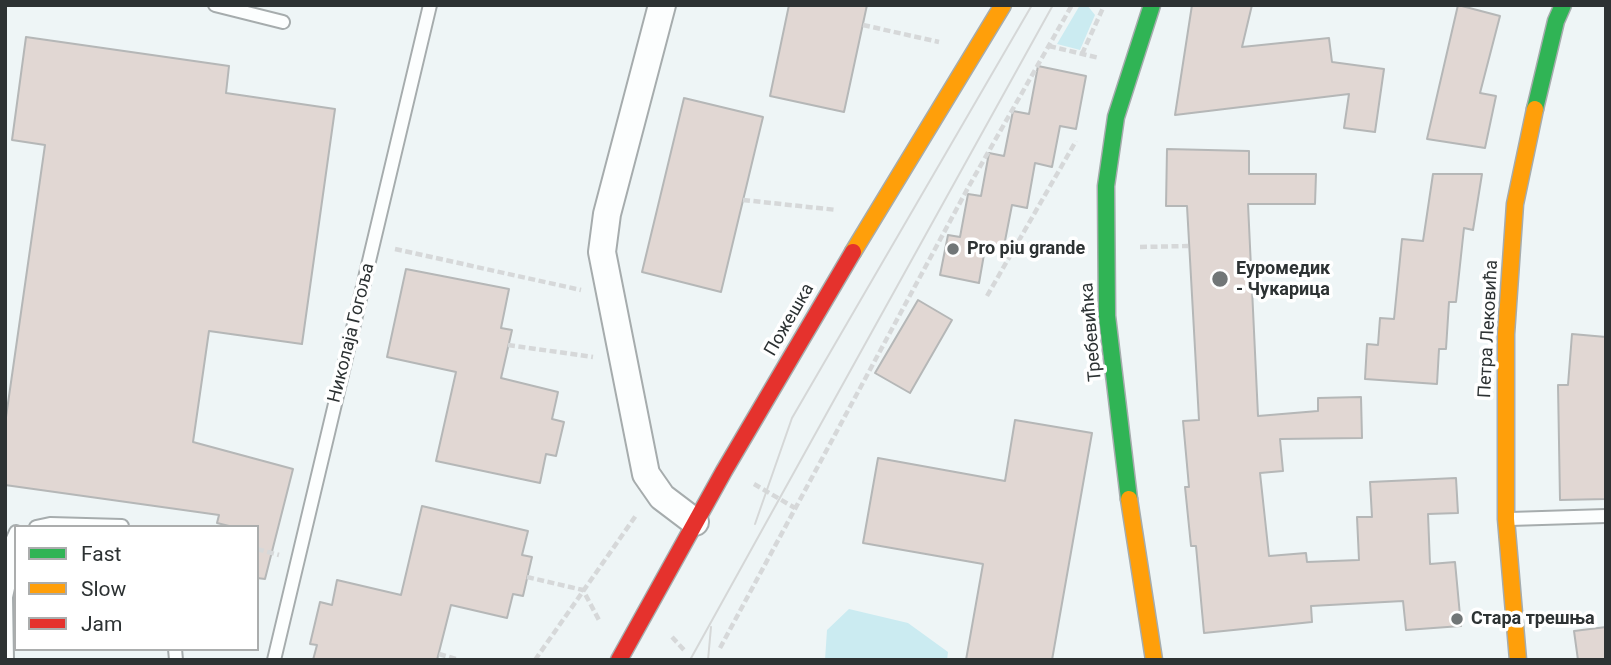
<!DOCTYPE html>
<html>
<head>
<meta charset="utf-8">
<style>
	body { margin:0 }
	#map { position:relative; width:1611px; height:665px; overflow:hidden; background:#eef5f6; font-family:Roboto,sans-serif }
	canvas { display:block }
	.frame { position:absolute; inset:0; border:7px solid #2d3233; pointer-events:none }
	.legend { position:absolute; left:14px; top:525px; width:245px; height:126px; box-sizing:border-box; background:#fff; border:2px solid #abadad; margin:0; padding:9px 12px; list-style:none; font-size:21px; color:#2d3233 }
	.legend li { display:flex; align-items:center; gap:14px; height:35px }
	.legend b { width:35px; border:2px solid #abadad }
</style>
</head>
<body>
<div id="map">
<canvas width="1611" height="665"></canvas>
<div class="frame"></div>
<ul class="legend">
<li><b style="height:9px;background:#30b455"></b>Fast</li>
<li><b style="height:9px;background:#ff9f0a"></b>Slow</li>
<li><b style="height:9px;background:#e5322d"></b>Jam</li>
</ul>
</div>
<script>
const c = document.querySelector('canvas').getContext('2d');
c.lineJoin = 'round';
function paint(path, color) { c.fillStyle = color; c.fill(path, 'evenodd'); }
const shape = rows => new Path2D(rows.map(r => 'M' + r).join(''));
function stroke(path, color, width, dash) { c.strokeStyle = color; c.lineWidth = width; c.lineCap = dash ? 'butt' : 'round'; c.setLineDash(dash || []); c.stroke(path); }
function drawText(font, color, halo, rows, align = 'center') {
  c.font = font + ' Roboto,sans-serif'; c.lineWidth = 7; c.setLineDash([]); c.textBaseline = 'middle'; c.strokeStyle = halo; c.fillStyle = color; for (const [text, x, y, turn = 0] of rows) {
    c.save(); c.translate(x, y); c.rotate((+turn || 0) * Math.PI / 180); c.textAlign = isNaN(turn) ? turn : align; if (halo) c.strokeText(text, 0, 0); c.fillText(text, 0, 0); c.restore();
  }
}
paint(shape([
	[1080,5,1087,5,1095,15,1080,50,1057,44],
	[849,609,908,623,948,652,947,660,825,660,827,630]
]), '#cbebf1');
const building = shape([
	[789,5,867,5,844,112,770,96,789,5],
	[1192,5,1252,5,1242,47,1329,38,1332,62,1384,69,1375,132,1344,128,1349,94,1175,115,1192,5],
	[1458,5,1500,16,1480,93,1496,96,1485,148,1427,139,1458,5],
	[26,37,229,66,226,93,335,109,302,344,209,331,193,442,293,469,265,579,257,578,257,527,233,527,217,523,219,515,5,485,5,424,45,145,12,140,26,37],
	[1038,66,1086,76,1076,129,1060,126,1052,167,1035,163,1027,208,1012,205,1004,246,986,243,979,283,940,275,948,235,960,237,968,194,981,196,989,153,1004,156,1013,111,1029,114,1038,66],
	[684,98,763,117,721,292,642,272,684,98],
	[1167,149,1249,151,1249,174,1316,174,1315,204,1248,204,1258,416,1318,411,1318,398,1361,397,1362,438,1280,439,1283,471,1260,473,1269,556,1306,553,1307,562,1359,560,1357,517,1372,517,1370,482,1456,478,1458,513,1428,514,1430,564,1455,562,1461,626,1406,630,1403,601,1311,606,1312,622,1204,633,1196,546,1191,546,1185,487,1189,487,1183,421,1199,420,1187,206,1166,206,1167,149],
	[1433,174,1482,174,1473,230,1464,228,1456,302,1449,302,1446,349,1439,349,1437,384,1365,379,1367,344,1378,345,1380,318,1394,319,1402,239,1423,241,1433,174],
	[406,269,509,289,501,328,512,330,501,378,558,392,552,419,564,422,556,456,546,454,540,483,436,461,456,372,387,357,406,269],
	[918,300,952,320,910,393,875,373,918,300],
	[1572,334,1606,337,1606,499,1560,500,1558,385,1568,385,1572,334],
	[1015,420,1092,433,1052,660,966,660,983,564,863,543,878,458,1005,481,1015,420],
	[422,506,528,531,522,555,532,557,523,596,513,594,507,618,451,605,437,660,313,660,317,645,310,644,320,602,332,605,337,580,401,595,422,506],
	[1606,627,1606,660,1578,660,1574,631,1606,627]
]);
paint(building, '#e1d7d3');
stroke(building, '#b5b7b7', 2);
const lane = shape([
	[215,5,283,22],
	[1510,519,1606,516],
	[36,527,50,524,122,526],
	[10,579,8,550,16,532],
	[175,649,176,660],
	[7,660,6,597,10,579,16,575],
	[274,660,430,5]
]);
const street = shape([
	[662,5,607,214,602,252,646,474,662,497,695,522]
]);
const fast = shape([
	[1535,109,1556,21,1563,5],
	[1129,499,1107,316,1106,186,1116,117,1152,5]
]);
const slow = shape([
	[853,252,1003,5],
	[1129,499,1154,660],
	[1518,660,1506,519,1506,334,1515,204,1535,109]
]);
const jam = shape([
	[619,660,724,471,853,252]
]);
stroke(lane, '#a6acad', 16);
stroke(street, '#a6acad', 30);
stroke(fast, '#a6acad', 19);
stroke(slow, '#a6acad', 19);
stroke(jam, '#a6acad', 19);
stroke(shape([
	[863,25,939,42],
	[1049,46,1099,58],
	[1082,54,1103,8],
	[743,200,837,210],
	[1140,247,1188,246],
	[395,249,581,290],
	[987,296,1076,141],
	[508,345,593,357],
	[754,484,795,508],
	[257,549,279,555],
	[527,577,583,590,600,622],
	[672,637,684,650],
	[720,648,969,186,1072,5],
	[439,654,459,660],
	[535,660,637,514]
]), '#d6d8d9', 4.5, [7, 3.5]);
stroke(lane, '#fcfefe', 12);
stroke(street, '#fcfefe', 26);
stroke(fast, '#30b455', 16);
stroke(slow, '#ff9f0a', 16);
stroke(jam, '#e5322d', 16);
stroke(shape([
	[755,524,792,418,1032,5],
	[690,660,1053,5],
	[708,660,711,627]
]), '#d5d7d7', 2);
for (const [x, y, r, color] of [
	[953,249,7,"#717677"],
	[1220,279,9,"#717677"],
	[1457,619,7,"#717677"]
]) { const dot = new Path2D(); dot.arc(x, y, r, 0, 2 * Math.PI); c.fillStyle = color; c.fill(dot); stroke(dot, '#fff', 2.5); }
drawText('bold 18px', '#2d3233', '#fff', [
	["Pro piu grande",967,249],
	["Еуромедик",1236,269],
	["- Чукарица",1236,290],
	["Стара трешња",1471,619]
], 'left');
drawText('18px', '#2d3233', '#fff', [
	["Пожешка",790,320,-60],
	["Петра Лековића",1489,329,-87],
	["Требевићка",1092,332,-95],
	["Николаја Гогоља",352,333,-76]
]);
</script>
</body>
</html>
